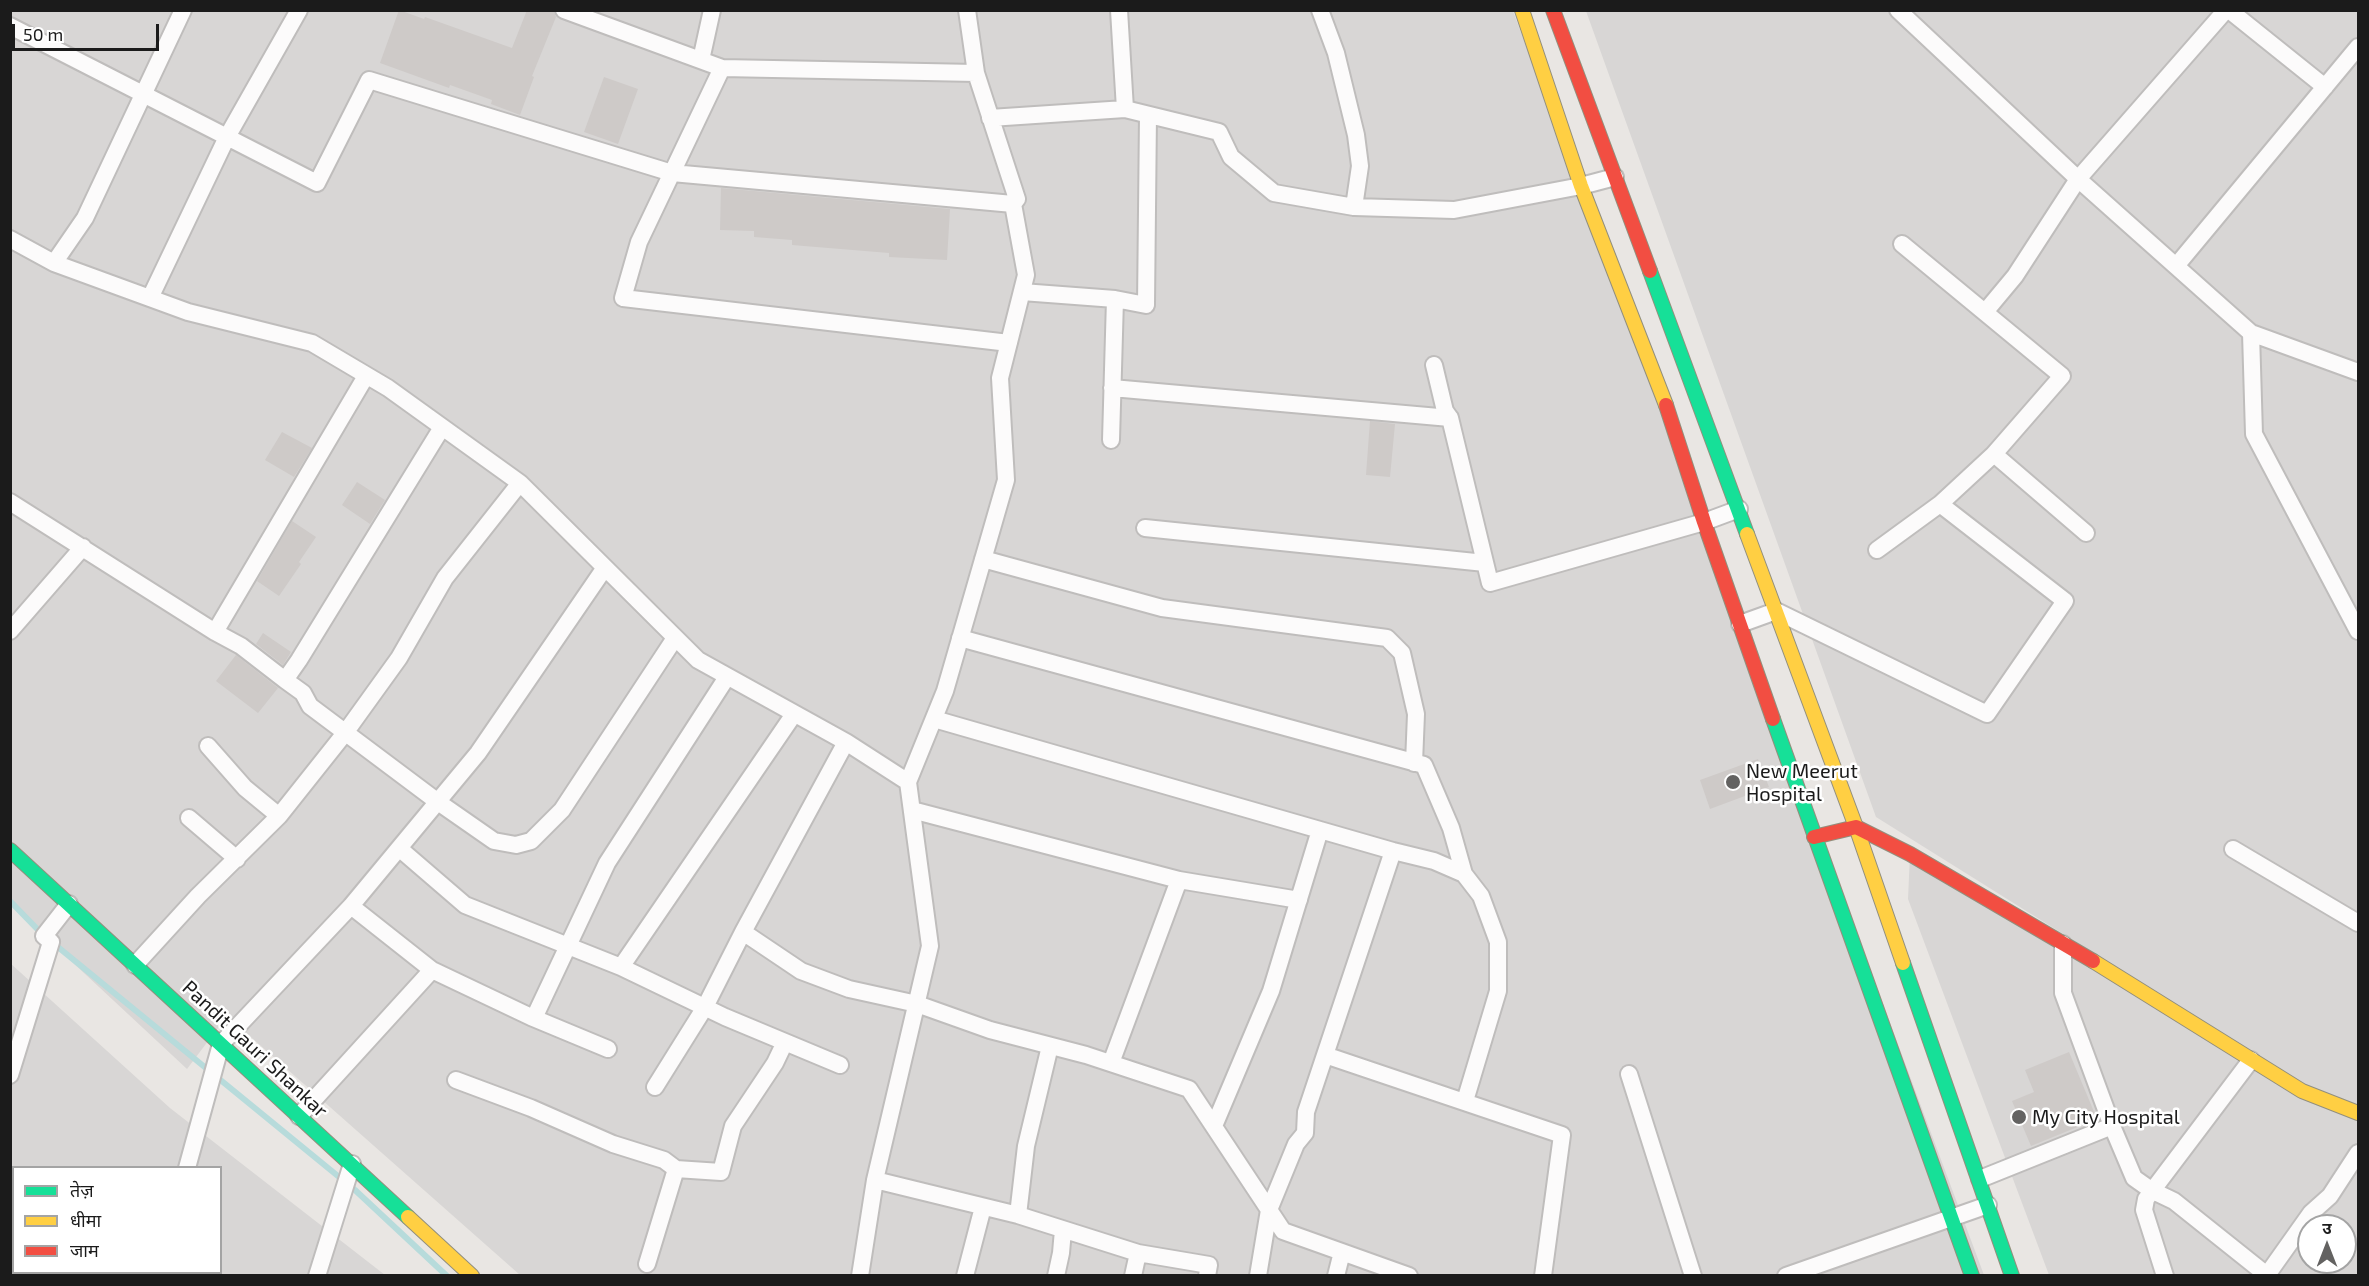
<!DOCTYPE html>
<html>
<head>
<meta charset="utf-8">
<style>
	body { margin:0 }
	#map { position:relative; width:2369px; height:1286px; overflow:hidden; background:#e9e6e3; font-family:"Exo 2","Noto Sans Devanagari",sans-serif }
	canvas { display:block }
	.frame { position:absolute; inset:0; border:12px solid #1b1b1b; pointer-events:none }
	.legend { position:absolute; left:12px; top:1166px; width:210px; height:108px; box-sizing:border-box; background:#fff; border:2px solid #a4a4a4; margin:0; padding:8px 10px; list-style:none; font-size:18px; color:#1b1b1b }
	.legend li { display:flex; align-items:center; gap:12px; height:30px }
	.legend b { width:30px; border:2px solid #a4a4a4 }
	.north { position:absolute; left:2297px; top:1214px; width:60px; height:60px; box-sizing:border-box; background:#fff; border:2px solid #a4a4a4; border-radius:50%; rotate:0deg; font-size:16px; font-weight:700; line-height:24px; text-align:center; color:#1b1b1b }
	.north::after { content:''; display:block; margin:auto; width:21px; height:27px; background:#636261; clip-path:polygon(50% 0,100% 100%,50% 72%,0 100%) }
	.scale { position:absolute; left:12px; top:24px; width:147px; height:27px; box-sizing:border-box; border:3px solid #1b1b1b; border-top:0; padding-left:8px; font-size:18px; line-height:21px; white-space:nowrap; color:#1b1b1b; -webkit-text-stroke:4px #fff; paint-order:stroke }
</style>
</head>
<body>
<div id="map">
<canvas width="2369" height="1286"></canvas>
<div class="frame"></div>
<ul class="legend">
<li><b style="height:8px;background:#16e098"></b>तेज़</li>
<li><b style="height:8px;background:#ffcf43"></b>धीमा</li>
<li><b style="height:8px;background:#f24e42"></b>जाम</li>
</ul>
<div class="north">उ</div>
<div class="scale">50 m</div>
</div>
<script>
const c = document.querySelector('canvas').getContext('2d');
c.lineJoin = 'round';
function paint(path, color) { c.fillStyle = color; c.fill(path, 'evenodd'); }
const shape = rows => new Path2D(rows.map(r => 'M' + r).join(''));
function stroke(path, color, width, dash) { c.strokeStyle = color; c.lineWidth = width; c.lineCap = dash ? 'butt' : 'round'; c.setLineDash(dash || []); c.stroke(path); }
function drawText(font, color, halo, rows, align = 'center') {
  c.font = font + ' "Exo 2",sans-serif'; c.lineWidth = 5; c.setLineDash([]); c.textBaseline = 'middle'; c.strokeStyle = halo; c.fillStyle = color; for (const [text, x, y, turn = 0] of rows) {
    c.save(); c.translate(x, y); c.rotate((+turn || 0) * Math.PI / 180); c.textAlign = isNaN(turn) ? turn : align; if (halo) c.strokeText(text, 0, 0); c.fillText(text, 0, 0); c.restore();
  }
}
paint(shape([
	[10,11,1513,11,1984,1275,520,1275,227,1016,187,1069,11,905],
	[1586,11,2358,11,2358,1114,2335,1104,1876,817],
	[1910,854,2358,1115,2358,1275,2049,1275,1908,899],
	[2309,1226,2345,1226,2345,1262,2309,1262],
	[10,963,170,1108,385,1275,11,1275],
	[14,1168,220,1168,220,1272,14,1272]
]), '#d8d6d5');
stroke(shape([
	[10,901,43,935],
	[53,943,355,1190,447,1276]
]), '#b7dbdb', 6);
paint(shape([
	[399,10,424,19,425,17,512,48,527,10,554,12,556,17,532,76,534,77,520,115,491,104,492,100,450,85,449,88,380,63],
	[604,77,638,89,618,144,584,132],
	[721,188,950,209,947,260,889,257,889,253,792,245,792,240,754,237,754,231,720,230],
	[1370,421,1395,424,1390,477,1366,475],
	[282,432,312,448,294,477,265,460],
	[357,482,385,500,370,524,342,505],
	[292,521,316,537,299,562,301,564,279,596,257,581],
	[263,633,291,652,283,665,256,644],
	[236,655,278,688,258,713,216,681],
	[1758,759,1769,787,1710,809,1700,780],
	[2069,1052,2097,1119,2031,1146,2012,1101,2034,1092,2025,1070]
]), '#cecac8');
const street = shape([
	[564,10,722,68],
	[1119,10,1125,109],
	[1320,10,1336,53,1356,135,1360,166,1354,207],
	[1898,10,2078,179,2251,333,2358,372],
	[2229,10,2325,87],
	[10,26,317,183,369,80,672,173,1013,204],
	[701,60,712,10],
	[976,73,722,68,639,242,623,298,1009,343],
	[990,118,1125,109,1219,132,1231,157,1274,193,1354,207,1454,210,1581,186,1615,177],
	[10,239,54,263,188,312,312,343,388,388,520,483,698,660,846,742,908,782,930,946,875,1180,860,1276],
	[54,263,85,218,183,10],
	[2176,266,2358,47],
	[1022,292,1115,299],
	[150,298,227,137,299,10],
	[1985,312,2015,276,2078,179,2226,10],
	[2251,333,2254,434,2358,631],
	[1434,365,1445,411,1450,418],
	[1112,388,1450,418,1490,583,1704,522,1739,509],
	[1111,440,1115,299,1146,305,1148,115],
	[1994,454,2086,533],
	[10,502,215,632,241,646,285,680,299,660,441,429],
	[1145,528,1485,563],
	[1877,550,1940,504,1994,454,2062,376,1902,244],
	[983,559,1162,608,1387,638,1402,653,1416,714,1414,763],
	[1740,624,1776,611,1987,714,2065,601,1940,504],
	[10,631,83,547],
	[215,632,366,376],
	[960,638,1424,765,1451,828,1464,874,1481,896,1498,942,1498,991,1465,1101],
	[285,680,303,693,310,706,438,802,494,841,516,845,531,841,562,810,675,638],
	[934,719,1393,851,1434,861,1464,874],
	[208,746,245,788,279,816],
	[908,782,945,691,1006,480,1000,378,1026,275,1013,204,1017,199,976,73,967,10],
	[912,810,1179,880,1299,900],
	[189,818,237,859],
	[400,849,465,905,621,967,725,1017,840,1065],
	[2233,849,2358,923],
	[351,906,432,970,531,1017,608,1049],
	[743,932,801,971,849,989,917,1004,990,1030,1086,1055,1189,1089,1283,1231,1409,1276],
	[2063,944,2063,993,2112,1126,2134,1178,2151,1190,2174,1201,2268,1276],
	[135,965,198,896,279,816,345,733,399,658,445,578,520,483],
	[621,967,794,714],
	[534,1018,607,863,727,677],
	[1325,1055,1562,1135,1543,1276],
	[1111,1063,1179,880],
	[1629,1074,1693,1276],
	[10,1075,51,942,44,936,69,904],
	[456,1080,531,1108,613,1144,664,1160,676,1169,721,1172,733,1126,775,1063,785,1042],
	[655,1087,705,1007,743,932,846,742],
	[299,1116,432,970],
	[1214,1126,1271,991,1320,830],
	[187,1168,221,1044,351,906,478,753,604,569],
	[1980,1179,2112,1126],
	[875,1180,1018,1215,1138,1253,1209,1265,1207,1276],
	[1018,1215,1026,1146,1050,1046],
	[10,1229,14,1261],
	[647,1264,676,1169],
	[18,1272,19,1276],
	[153,1272,165,1276],
	[2267,1275,2311,1213,2330,1196,2358,1153],
	[317,1276,352,1164],
	[965,1276,983,1207],
	[1056,1276,1061,1253,1063,1230],
	[1133,1276,1138,1253],
	[1258,1276,1269,1210,1296,1144,1305,1133,1306,1112,1393,851],
	[1336,1276,1342,1252],
	[1786,1276,1988,1205],
	[2165,1276,2144,1210,2146,1199,2251,1060]
]);
const fast = shape([
	[1650,271,1747,534],
	[1773,719,1972,1276],
	[10,850,408,1217],
	[1903,963,2012,1276]
]);
const slow = shape([
	[1522,10,1581,186,1666,405],
	[1747,534,1856,827,1903,963],
	[2093,961,2302,1091,2358,1113],
	[408,1217,472,1276]
]);
const jam = shape([
	[1553,10,1650,271],
	[1666,405,1704,522,1773,719],
	[1814,837,1856,827,1910,854,2093,961]
]);
stroke(street, '#bfbdbc', 20);
stroke(fast, '#928f7d', 16);
stroke(slow, '#928f7d', 16);
stroke(jam, '#928f7d', 16);
stroke(street, '#fcfbfb', 16);
stroke(fast, '#16e098', 14);
stroke(slow, '#ffcf43', 14);
stroke(jam, '#f24e42', 14);
for (const [x, y, r, color] of [
	[1733,782,8,"#636261"],
	[2019,1117,8,"#636261"]
]) { const dot = new Path2D(); dot.arc(x, y, r, 0, 2 * Math.PI); c.fillStyle = color; c.fill(dot); stroke(dot, '#fff', 2); }
drawText('20px', '#1b1b1b', '#fff', [
	["New Meerut",1746,771],
	["Hospital",1746,794],
	["My City Hospital",2032,1117]
], 'left');
drawText('20px', '#1b1b1b', '#fff', [
	["Pandit Gauri Shankar",255,1049,43]
]);
</script>
</body>
</html>
